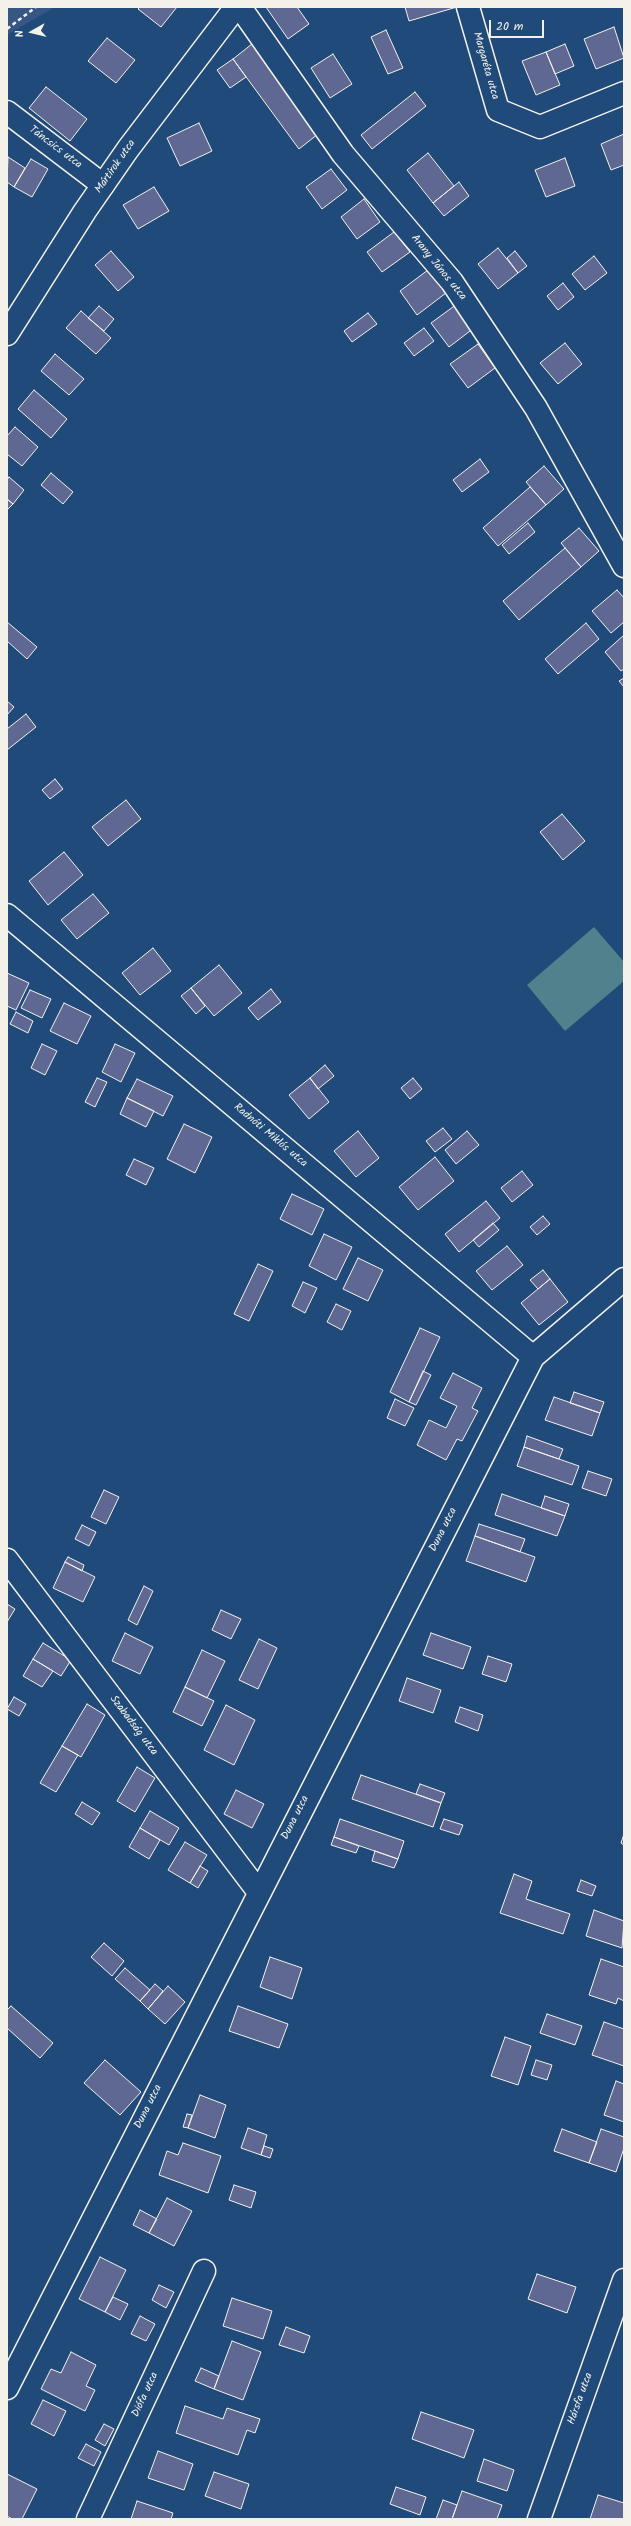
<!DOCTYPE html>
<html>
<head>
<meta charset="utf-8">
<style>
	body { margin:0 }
	#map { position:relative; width:631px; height:2526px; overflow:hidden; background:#1f4a7a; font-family:Kalam,sans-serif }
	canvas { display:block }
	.frame { position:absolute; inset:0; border:8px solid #f4f1e8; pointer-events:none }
	.north { position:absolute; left:12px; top:12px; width:40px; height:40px; -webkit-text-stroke:3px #1f4a7a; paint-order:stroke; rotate:262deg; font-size:11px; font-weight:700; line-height:16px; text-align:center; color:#f4f1e8 }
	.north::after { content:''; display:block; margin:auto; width:14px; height:18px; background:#f4f1e8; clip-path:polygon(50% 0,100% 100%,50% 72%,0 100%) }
	.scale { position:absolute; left:489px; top:20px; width:55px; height:18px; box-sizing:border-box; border:2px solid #f4f1e8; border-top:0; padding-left:5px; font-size:12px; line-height:14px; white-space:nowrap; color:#f4f1e8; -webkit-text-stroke:3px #1f4a7a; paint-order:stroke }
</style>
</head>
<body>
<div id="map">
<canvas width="631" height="2526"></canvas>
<div class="frame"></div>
<div class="north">N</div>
<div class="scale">20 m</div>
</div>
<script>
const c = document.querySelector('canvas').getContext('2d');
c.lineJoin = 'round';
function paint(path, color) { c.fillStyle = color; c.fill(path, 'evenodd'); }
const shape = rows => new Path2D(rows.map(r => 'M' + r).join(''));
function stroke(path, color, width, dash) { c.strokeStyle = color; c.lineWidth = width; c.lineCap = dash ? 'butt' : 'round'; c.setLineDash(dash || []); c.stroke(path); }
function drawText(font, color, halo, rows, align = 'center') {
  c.font = font + ' Kalam,sans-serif'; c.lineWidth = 3.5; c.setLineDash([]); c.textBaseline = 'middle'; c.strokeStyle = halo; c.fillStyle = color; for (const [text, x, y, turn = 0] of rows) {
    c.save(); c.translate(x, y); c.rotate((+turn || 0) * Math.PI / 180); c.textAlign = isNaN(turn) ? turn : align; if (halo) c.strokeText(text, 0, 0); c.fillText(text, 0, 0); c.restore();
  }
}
paint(shape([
	[7,7,55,7,7,35]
]), '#365683');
paint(shape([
	[594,927,624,962,624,981,565,1031,527,985]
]), '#51818c');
const building = shape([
	[140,7,177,7,161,27,138,9,140,7],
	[266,7,297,7,309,24,288,39,266,7],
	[405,7,457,7,409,21,405,7],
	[614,27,624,58,596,69,584,39,614,27],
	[386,30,403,68,388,74,371,37,386,30],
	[107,38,135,60,116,83,88,61,107,38],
	[252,44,318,134,299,149,233,59,252,44],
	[565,44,574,66,555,74,546,52,565,44],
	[546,52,560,85,536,95,522,61,546,52],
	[333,54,352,84,330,98,311,68,333,54],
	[233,59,246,77,230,88,217,70,233,59],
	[46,87,87,119,70,141,29,108,46,87],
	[415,92,426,106,372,149,361,135,415,92],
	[199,123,212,151,180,166,167,138,199,123],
	[624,134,624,165,611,170,601,144,624,134],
	[428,153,454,186,433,203,407,170,428,153],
	[8,157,25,168,14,187,7,182,8,157],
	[565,158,575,186,546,197,535,170,565,158],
	[31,159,48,169,32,197,14,187,31,159],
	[331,169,347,190,322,209,306,187,331,169],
	[459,182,469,196,444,216,433,203,459,182],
	[154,187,169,211,138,229,123,205,154,187],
	[364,199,380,222,357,239,341,217,364,199],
	[394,232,410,252,382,272,367,252,394,232],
	[498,248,518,273,498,289,478,264,498,248],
	[111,251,134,277,118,291,95,265,111,251],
	[515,251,527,266,518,273,507,258,515,251],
	[594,256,607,273,585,290,572,274,594,256],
	[428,270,446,293,417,315,400,291,428,270],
	[563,283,574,297,558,310,547,296,563,283],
	[457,304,474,328,449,347,431,323,457,304],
	[99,306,114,319,104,331,88,318,99,306],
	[81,311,111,338,96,354,66,328,81,311],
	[368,313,377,324,352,342,344,331,368,313],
	[424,328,434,341,414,356,404,343,424,328],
	[565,343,582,364,558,384,540,363,565,343],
	[478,344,495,368,468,388,450,364,478,344],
	[55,354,84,379,69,395,41,371,55,354],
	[34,390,67,419,51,438,18,409,34,390],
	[15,427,38,447,22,466,7,454,7,436,15,427],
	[480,459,489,472,462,492,453,480,480,459],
	[544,466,564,489,546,505,526,482,544,466],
	[51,473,73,492,63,504,41,485,51,473],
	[9,477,24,490,13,504,7,499,7,480,9,477],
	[530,487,546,505,498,546,483,528,530,487],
	[7,499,13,504,7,510,7,499],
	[528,523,535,532,509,554,502,545,528,523],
	[579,528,599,551,581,567,561,543,579,528],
	[565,548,581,567,519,620,503,601,565,548],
	[617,590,624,598,624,622,611,633,592,611,617,590],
	[7,622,37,647,27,659,7,641,7,622],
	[586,623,599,639,558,674,545,659,586,623],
	[624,635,624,669,621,671,605,652,624,635],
	[624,678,624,687,619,681,624,678],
	[7,701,14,707,7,715,7,701],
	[26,714,36,727,7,750,7,729,26,714],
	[55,779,63,789,50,799,42,790,55,779],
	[126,800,141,819,108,846,92,827,126,800],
	[562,814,585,841,563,860,540,832,562,814],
	[64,852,83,875,48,905,29,881,64,852],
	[93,894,109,913,77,939,61,920,93,894],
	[153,948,171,971,140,995,122,973,153,948],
	[219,965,242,993,214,1016,191,988,219,965],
	[7,973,29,983,16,1010,7,1006,7,973],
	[191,988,205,1006,196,1014,181,996,191,988],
	[271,989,281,1002,258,1020,248,1008,271,989],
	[30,990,51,999,42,1018,21,1008,30,990],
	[64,1003,91,1016,77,1044,50,1031,64,1003],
	[16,1012,33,1021,28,1033,10,1024,16,1012],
	[42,1044,57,1051,45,1075,31,1068,42,1044],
	[115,1044,135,1053,121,1082,102,1072,115,1044],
	[325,1065,334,1076,318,1089,310,1078,325,1065],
	[97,1078,107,1082,95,1107,85,1102,97,1078],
	[310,1078,329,1102,309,1119,289,1095,310,1078],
	[413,1078,422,1089,410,1099,401,1088,413,1078],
	[137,1079,173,1096,163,1116,127,1098,137,1079],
	[127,1098,154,1111,146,1127,120,1114,127,1098],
	[184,1124,212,1137,195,1173,167,1159,184,1124],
	[443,1128,452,1139,435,1152,426,1141,443,1128],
	[358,1131,379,1158,356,1177,334,1151,358,1131],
	[467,1131,479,1145,456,1164,445,1150,467,1131],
	[435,1157,454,1181,418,1210,399,1187,435,1157],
	[134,1159,154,1168,146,1185,126,1175,134,1159],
	[522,1171,533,1185,512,1202,501,1188,522,1171],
	[292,1194,324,1209,312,1235,280,1219,292,1194],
	[486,1201,500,1218,459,1252,445,1234,486,1201],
	[543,1216,550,1224,537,1235,530,1227,543,1216],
	[493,1223,499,1230,479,1247,473,1240,493,1223],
	[324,1234,352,1247,336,1280,309,1266,324,1234],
	[507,1246,523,1265,492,1290,476,1271,507,1246],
	[358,1258,383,1270,368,1301,343,1289,358,1258],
	[258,1264,273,1271,249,1321,234,1314,258,1264],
	[543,1270,550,1279,538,1289,530,1280,543,1270],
	[550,1279,568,1302,539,1325,521,1303,550,1279],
	[303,1282,317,1288,305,1313,292,1306,303,1282],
	[336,1304,351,1311,342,1330,327,1322,336,1304],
	[420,1328,440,1337,409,1402,390,1392,420,1328],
	[423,1371,431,1375,416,1405,409,1402,423,1371],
	[453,1373,482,1388,472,1408,478,1411,462,1441,457,1439,446,1460,417,1445,429,1420,446,1428,457,1406,440,1398,453,1373],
	[574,1392,604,1402,600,1413,570,1403,574,1392],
	[554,1397,600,1413,592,1436,545,1420,554,1397],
	[395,1399,414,1408,405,1426,387,1418,395,1399],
	[527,1436,563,1449,559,1459,524,1447,527,1436],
	[524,1447,579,1466,572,1485,517,1466,524,1447],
	[588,1471,612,1479,606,1496,582,1488,588,1471],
	[104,1490,119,1497,106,1524,91,1517,104,1490],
	[502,1494,565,1516,557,1536,495,1515,502,1494],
	[545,1496,569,1504,565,1516,541,1508,545,1496],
	[479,1524,525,1539,520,1552,475,1536,479,1524],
	[82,1525,96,1532,89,1546,75,1539,82,1525],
	[475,1536,535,1557,526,1582,466,1561,475,1536],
	[68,1557,84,1565,82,1571,65,1562,68,1557],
	[65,1562,95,1577,83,1602,53,1588,65,1562],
	[144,1586,153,1591,137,1625,128,1620,144,1586],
	[7,1604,15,1609,7,1622,7,1604],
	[221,1610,241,1619,231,1639,212,1630,221,1610],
	[125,1633,153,1647,140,1674,112,1661,125,1633],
	[431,1633,471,1647,463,1669,423,1655,431,1633],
	[259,1639,277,1648,258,1689,239,1680,259,1639],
	[43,1643,71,1660,61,1676,33,1659,43,1643],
	[202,1650,225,1661,207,1698,185,1687,202,1650],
	[488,1656,512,1664,506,1682,482,1674,488,1656],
	[33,1659,53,1671,42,1687,23,1676,33,1659],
	[407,1678,441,1690,433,1713,399,1701,407,1678],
	[185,1687,214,1701,202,1726,173,1712,185,1687],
	[14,1697,26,1704,19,1716,7,1709,14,1697],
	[87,1704,105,1715,81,1757,62,1746,87,1704],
	[226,1705,255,1720,234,1765,204,1750,226,1705],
	[460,1707,483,1715,478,1731,455,1722,460,1707],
	[62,1746,78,1755,56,1792,40,1783,62,1746],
	[137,1767,155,1778,135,1812,117,1801,137,1767],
	[361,1775,441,1803,433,1827,352,1799,361,1775],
	[420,1784,445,1793,441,1803,416,1794,420,1784],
	[236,1790,264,1804,252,1828,224,1814,236,1790],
	[82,1802,100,1813,92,1825,75,1814,82,1802],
	[150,1811,179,1828,169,1845,140,1828,150,1811],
	[340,1819,404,1841,398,1859,334,1837,340,1819],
	[444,1819,463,1825,459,1835,440,1829,444,1819],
	[140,1828,160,1840,149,1859,129,1847,140,1828],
	[624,1834,624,1845,621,1843,624,1834],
	[334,1837,359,1846,356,1853,331,1845,334,1837],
	[185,1842,207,1855,190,1883,168,1870,185,1842],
	[375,1851,398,1859,394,1868,372,1861,375,1851],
	[200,1866,208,1871,198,1888,190,1883,200,1866],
	[514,1874,532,1881,526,1899,570,1914,563,1934,500,1913,514,1874],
	[581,1880,596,1886,592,1896,577,1891,581,1880],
	[594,1910,624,1921,622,1948,586,1936,594,1910],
	[104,1943,124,1961,112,1976,91,1957,104,1943],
	[270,1957,302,1968,292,1999,260,1987,270,1957],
	[601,1959,624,1967,624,2001,618,1998,616,2004,589,1995,601,1959],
	[125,1968,150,1990,140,2001,115,1979,125,1968],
	[155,1984,163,1991,148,2009,140,2001,155,1984],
	[168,1986,185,2002,165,2024,148,2009,168,1986],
	[11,2006,53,2043,40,2058,7,2028,7,2010,11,2006],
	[238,2006,288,2024,279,2048,229,2031,238,2006],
	[547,2014,582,2026,575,2045,540,2033,547,2014],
	[604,2022,624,2029,624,2066,592,2055,604,2022],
	[505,2037,531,2046,518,2085,491,2076,505,2037],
	[105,2060,141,2092,120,2115,84,2083,105,2060],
	[536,2060,552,2065,547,2080,531,2075,536,2060],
	[616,2081,624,2084,624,2122,604,2115,616,2081],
	[200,2095,226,2105,215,2138,188,2128,200,2095],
	[187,2114,192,2115,188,2128,183,2127,187,2114],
	[248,2128,267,2135,261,2155,241,2148,248,2128],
	[562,2129,597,2142,589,2163,554,2151,562,2129],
	[601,2129,624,2137,624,2148,616,2172,589,2163,601,2129],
	[183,2143,221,2156,208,2193,159,2175,167,2151,178,2155,183,2143],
	[264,2146,273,2149,270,2158,261,2155,264,2146],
	[234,2185,256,2192,251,2208,229,2200,234,2185],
	[167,2198,192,2211,174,2246,149,2233,167,2198],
	[140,2210,157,2219,149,2233,133,2225,140,2210],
	[100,2257,126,2270,105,2312,79,2299,100,2257],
	[537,2274,576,2287,567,2313,528,2299,537,2274],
	[159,2285,174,2292,166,2308,152,2300,159,2285],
	[113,2297,128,2304,120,2320,105,2312,113,2297],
	[232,2298,272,2311,263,2339,223,2326,232,2298],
	[140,2316,155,2324,146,2341,131,2334,140,2316],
	[286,2327,310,2336,304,2353,279,2345,286,2327],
	[232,2341,261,2352,243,2400,214,2389,232,2341],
	[71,2352,96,2365,86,2386,95,2390,85,2411,41,2389,51,2369,61,2373,71,2352],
	[201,2368,219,2376,214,2389,195,2381,201,2368],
	[43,2400,66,2411,54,2436,31,2424,43,2400],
	[185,2406,223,2419,227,2408,260,2419,255,2433,247,2430,238,2455,176,2433,185,2406],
	[421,2412,474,2430,464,2458,412,2439,421,2412],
	[104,2424,114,2429,105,2446,95,2440,104,2424],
	[86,2444,101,2452,94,2466,78,2458,86,2444],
	[158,2451,193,2464,184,2490,148,2478,158,2451],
	[484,2459,514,2470,507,2491,477,2481,484,2459],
	[214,2472,249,2484,241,2509,205,2496,214,2472],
	[7,2474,37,2489,22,2519,12,2519,7,2516,7,2474],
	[396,2487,426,2497,420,2515,390,2504,396,2487],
	[462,2491,502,2505,497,2519,452,2519,462,2491],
	[598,2495,624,2503,624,2519,590,2519,598,2495],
	[443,2500,457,2505,452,2519,436,2519,443,2500],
	[137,2501,173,2513,171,2519,131,2519,137,2501]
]);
paint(building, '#5e6892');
stroke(building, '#f4f1e8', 1);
const minor = shape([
	[240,7,343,154,452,282,536,408,624,566],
	[468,7,498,110,540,127,624,93],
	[7,112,103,185],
	[7,915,533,1357],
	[7,1560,258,1891],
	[7,2388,533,1357,624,1279],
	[88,2519,204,2271],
	[539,2519,624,2280]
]);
const major = shape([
	[7,334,85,211,128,149,236,7]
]);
stroke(minor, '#f4f1e8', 25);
stroke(major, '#f4f1e8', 25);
stroke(shape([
	[7,29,36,7]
]), '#f4f1e8', 2.5, [4, 3]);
stroke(minor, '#1f4a7a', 22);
stroke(major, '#1f4a7a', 22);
drawText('11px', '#f4f1e8', '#1f4a7a', [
	["Margaréta utca",485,66,74],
	["Táncsics utca",55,148,37],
	["Mártírok utca",116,167,-55],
	["Arany János utca",438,268,51],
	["Radnóti Miklós utca",270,1136,40],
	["Duna utca",444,1530,-63],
	["Szabadság utca",133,1726,53],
	["Duna utca",296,1818,-63],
	["Duna utca",149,2107,-63],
	["Diófa utca",146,2395,-65],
	["Hársfa utca",581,2399,-70]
]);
</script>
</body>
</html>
